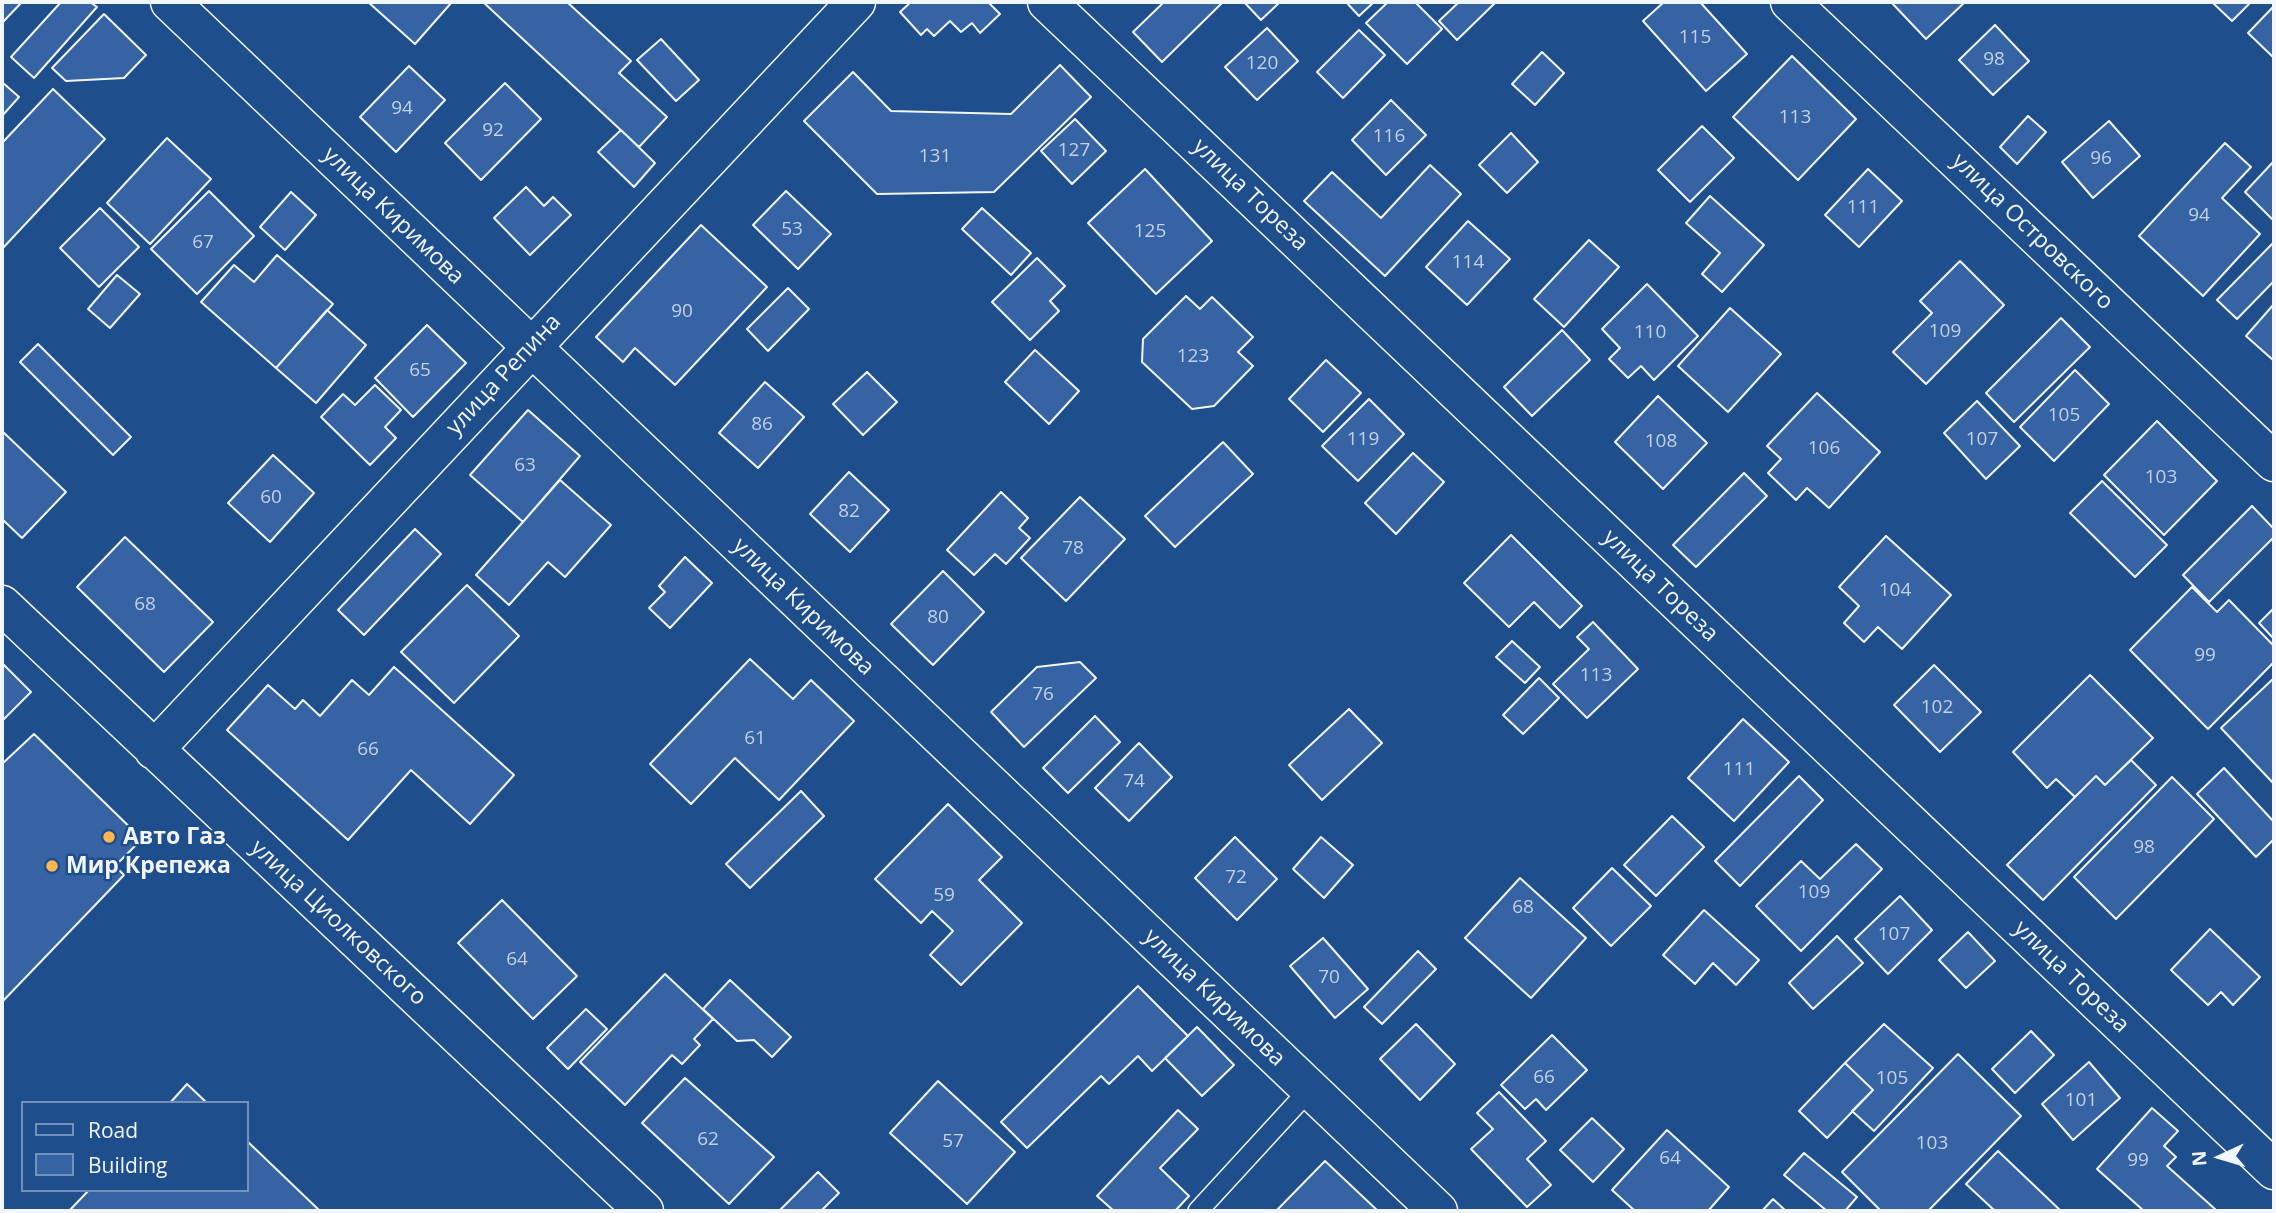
<!DOCTYPE html>
<html>
<head>
<meta charset="utf-8">
<style>
	body { margin:0 }
	#map { position:relative; width:2276px; height:1213px; overflow:hidden; background:#1f4e8c; font-family:"Open Sans",sans-serif }
	canvas { display:block }
	.frame { position:absolute; inset:0; border:4px solid #f2f6ff; pointer-events:none }
	.legend { position:absolute; left:21px; top:1101px; width:228px; height:91px; box-sizing:border-box; background:#1f4e8c; border:2px solid #7391ba; margin:0; padding:9px 12px; list-style:none; font-size:21px; color:#f2f6ff }
	.legend li { display:flex; align-items:center; gap:14px; height:35px }
	.legend b { width:35px; border:2px solid #7391ba }
	.north { position:absolute; left:2185px; top:1122px; width:70px; height:70px; -webkit-text-stroke:5px #1f4e8c; paint-order:stroke; rotate:266deg; font-size:19px; font-weight:700; line-height:28px; text-align:center; color:#f2f6ff }
	.north::after { content:''; display:block; margin:auto; width:24px; height:32px; background:#f2f6ff; clip-path:polygon(50% 0,100% 100%,50% 72%,0 100%) }
</style>
</head>
<body>
<div id="map">
<canvas width="2276" height="1213"></canvas>
<div class="frame"></div>
<ul class="legend">
<li><b style="height:9px;background:#1f4e8c"></b>Road</li>
<li><b style="height:19px;background:#3563a3"></b>Building</li>
</ul>
<div class="north">N</div>
</div>
<script>
const c = document.querySelector('canvas').getContext('2d');
c.lineJoin = 'round';
function paint(path, color) { c.fillStyle = color; c.fill(path, 'evenodd'); }
const shape = rows => new Path2D(rows.map(r => 'M' + r).join(''));
function stroke(path, color, width, dash) { c.strokeStyle = color; c.lineWidth = width; c.lineCap = dash ? 'butt' : 'round'; c.setLineDash(dash || []); c.stroke(path); }
function drawText(font, color, halo, rows, align = 'center') {
  c.font = font + ' "Open Sans",sans-serif'; c.lineWidth = 5; c.setLineDash([]); c.textBaseline = 'middle'; c.strokeStyle = halo; c.fillStyle = color; for (const [text, x, y, turn = 0] of rows) {
    c.save(); c.translate(x, y); c.rotate((+turn || 0) * Math.PI / 180); c.textAlign = isNaN(turn) ? turn : align; if (halo) c.strokeText(text, 0, 0); c.fillText(text, 0, 0); c.restore();
  }
}
const building = shape([
	[2,2,22,2,2,23,2,2],
	[61,2,90,2,97,7,34,78,11,57,61,2],
	[368,2,452,2,415,44,368,2],
	[483,2,567,2,631,61,619,73,667,117,639,147,483,2],
	[911,2,988,2,1000,14,980,33,972,23,961,32,950,21,934,36,927,29,921,35,900,12,911,2],
	[1164,2,1223,2,1162,62,1133,32,1164,2],
	[1244,2,1280,2,1261,20,1244,2],
	[1346,2,1374,2,1359,16,1346,2],
	[1388,2,1415,2,1442,29,1407,64,1366,23,1388,2],
	[1459,2,1496,2,1457,40,1439,21,1459,2],
	[1664,2,1700,2,1747,54,1706,91,1643,21,1664,2],
	[1891,2,1965,2,1926,39,1891,2],
	[2212,2,2251,2,2232,21,2212,2],
	[2274,6,2274,58,2248,33,2274,6],
	[104,14,146,55,124,78,66,81,52,68,104,14],
	[1995,25,2029,61,1993,95,1959,60,1995,25],
	[1267,28,1298,61,1257,100,1225,67,1267,28],
	[1359,30,1385,55,1343,98,1317,72,1359,30],
	[661,39,699,80,676,101,637,60,661,39],
	[1542,52,1564,73,1535,105,1512,84,1542,52],
	[1792,56,1856,119,1798,180,1733,117,1792,56],
	[1060,65,1091,97,994,192,877,194,804,121,853,72,891,111,1011,114,1060,65],
	[409,66,445,100,396,152,360,117,409,66],
	[2,82,19,97,2,116,2,82],
	[505,83,541,119,481,180,445,143,505,83],
	[53,89,105,139,2,249,2,143,53,89],
	[1391,100,1426,135,1386,175,1352,140,1391,100],
	[2028,116,2046,132,2017,164,2000,147,2028,116],
	[1075,119,1106,151,1072,184,1041,151,1075,119],
	[2109,121,2140,156,2093,198,2062,162,2109,121],
	[1702,126,1734,158,1690,202,1658,170,1702,126],
	[621,130,655,163,634,187,598,152,621,130],
	[1511,133,1538,162,1507,193,1479,165,1511,133],
	[167,138,211,179,150,244,107,203,167,138],
	[2225,143,2251,167,2222,198,2260,234,2203,296,2139,236,2225,143],
	[2274,161,2274,221,2245,192,2274,161],
	[1430,165,1461,194,1385,276,1304,201,1332,172,1381,218,1430,165],
	[1145,169,1212,241,1156,294,1088,223,1145,169],
	[1868,169,1902,201,1859,247,1825,215,1868,169],
	[526,187,544,206,553,197,571,215,530,255,494,218,526,187],
	[209,191,254,236,197,294,151,249,209,191],
	[786,191,831,234,798,269,753,225,786,191],
	[291,192,316,215,285,250,260,227,291,192],
	[1710,196,1764,245,1722,292,1702,274,1720,253,1686,223,1710,196],
	[100,208,139,247,99,287,60,248,100,208],
	[982,208,1031,253,1011,275,962,229,982,208],
	[1468,221,1510,259,1467,305,1426,267,1468,221],
	[701,225,767,287,675,385,635,348,623,362,596,337,701,225],
	[1589,240,1619,267,1564,327,1534,299,1589,240],
	[2274,242,2274,281,2237,319,2217,300,2274,242],
	[277,255,333,304,276,368,201,302,234,265,254,282,277,255],
	[1037,258,1065,286,1050,301,1059,311,1030,340,992,302,1037,258],
	[1960,261,2004,305,1926,384,1893,352,1932,313,1920,301,1960,261],
	[117,275,140,294,110,328,88,309,117,275],
	[1647,284,1698,336,1654,380,1641,366,1628,378,1609,359,1620,348,1602,329,1647,284],
	[788,288,809,309,768,351,747,329,788,288],
	[1186,296,1200,309,1212,297,1253,337,1238,352,1253,366,1214,406,1192,409,1142,362,1143,339,1186,296],
	[2274,304,2274,359,2273,360,2246,336,2274,304],
	[1730,308,1781,354,1728,412,1678,366,1730,308],
	[327,310,366,345,316,403,276,368,327,310],
	[2061,318,2090,347,2014,422,1986,393,2061,318],
	[427,325,466,363,413,417,375,378,427,325],
	[1562,330,1590,360,1532,416,1504,387,1562,330],
	[38,344,131,437,113,455,20,362,38,344],
	[1035,350,1079,391,1049,424,1005,382,1035,350],
	[1326,360,1361,393,1323,432,1289,399,1326,360],
	[2075,370,2109,404,2054,461,2020,427,2075,370],
	[867,372,897,402,863,435,833,404,867,372],
	[765,382,804,417,758,468,719,433,765,382],
	[375,385,401,410,385,427,396,438,370,465,321,417,343,394,355,405,375,385],
	[1817,393,1880,452,1829,508,1807,488,1796,500,1768,473,1781,459,1767,446,1817,393],
	[1658,396,1707,443,1663,489,1615,442,1658,396],
	[1369,399,1404,434,1358,481,1322,446,1369,399],
	[1977,401,2020,446,1986,479,1944,433,1977,401],
	[528,410,580,456,523,522,470,475,528,410],
	[2157,421,2217,481,2164,535,2104,475,2157,421],
	[2,431,66,492,22,538,2,519,2,431],
	[1223,442,1253,474,1175,547,1145,516,1223,442],
	[1413,453,1444,482,1396,534,1365,503,1413,453],
	[273,455,314,493,270,542,228,503,273,455],
	[849,472,889,510,850,552,810,514,849,472],
	[1744,473,1767,496,1696,567,1673,545,1744,473],
	[560,480,611,525,565,577,548,562,509,605,476,575,560,480],
	[2102,481,2167,545,2135,577,2070,513,2102,481],
	[1001,492,1028,518,1019,528,1030,538,1006,564,995,554,974,575,947,550,1001,492],
	[1080,497,1125,539,1066,601,1021,558,1080,497],
	[2252,506,2274,529,2274,537,2209,602,2183,575,2252,506],
	[415,529,441,554,364,635,338,610,415,529],
	[1511,535,1582,606,1560,628,1534,602,1509,627,1464,583,1511,535],
	[1886,536,1951,595,1902,649,1878,627,1864,642,1844,623,1859,606,1839,587,1886,536],
	[125,537,213,622,164,672,77,587,125,537],
	[685,557,712,583,670,628,649,608,665,592,659,586,685,557],
	[943,571,984,612,933,665,891,624,943,571],
	[467,585,519,636,454,703,401,652,467,585],
	[2192,587,2217,612,2229,600,2274,646,2274,662,2208,729,2130,650,2192,587],
	[2274,608,2274,639,2259,623,2274,608],
	[1593,622,1638,669,1587,718,1553,684,1589,649,1577,637,1593,622],
	[1512,641,1540,667,1525,683,1496,657,1512,641],
	[750,659,793,699,811,680,854,721,779,800,735,758,691,804,650,764,750,659],
	[1080,662,1096,678,1024,747,991,712,1037,667,1080,662],
	[2,663,31,692,2,721,2,663],
	[1934,665,1981,712,1940,752,1894,705,1934,665],
	[394,667,514,775,470,824,411,770,348,840,227,730,268,685,295,709,303,700,320,716,352,680,369,695,394,667],
	[2090,675,2153,738,2105,785,2096,776,2075,797,2056,779,2047,788,2013,752,2090,675],
	[1539,678,1559,698,1523,734,1503,715,1539,678],
	[2274,678,2274,784,2221,728,2274,678],
	[1349,709,1382,743,1322,800,1289,765,1349,709],
	[1095,716,1120,742,1068,793,1043,768,1095,716],
	[1743,719,1789,762,1734,821,1688,778,1743,719],
	[34,734,142,839,115,866,124,875,2,1002,2,764,34,734],
	[1139,743,1172,777,1129,821,1095,788,1139,743],
	[2131,760,2156,785,2043,900,2007,865,2096,776,2105,785,2131,760],
	[2224,768,2274,822,2274,839,2256,857,2197,794,2224,768],
	[1799,776,1823,800,1740,886,1715,861,1799,776],
	[2172,777,2214,819,2116,919,2074,877,2172,777],
	[801,791,824,816,750,888,726,864,801,791],
	[948,804,1002,857,979,880,1022,923,961,985,930,955,953,931,932,911,921,923,875,879,948,804],
	[1672,816,1704,847,1656,896,1624,865,1672,816],
	[1235,837,1277,879,1237,920,1195,878,1235,837],
	[1321,837,1353,865,1324,898,1293,869,1321,837],
	[1856,844,1882,869,1801,951,1756,906,1801,861,1820,879,1856,844],
	[1612,868,1651,906,1611,946,1573,908,1612,868],
	[1520,878,1586,938,1531,998,1465,938,1520,878],
	[1900,896,1932,930,1888,974,1855,939,1900,896],
	[502,900,577,976,533,1019,458,943,502,900],
	[1704,910,1759,960,1736,985,1713,963,1695,984,1663,955,1704,910],
	[2210,929,2260,977,2233,1005,2221,992,2208,1005,2171,970,2210,929],
	[1968,932,1995,961,1966,988,1939,960,1968,932],
	[1837,936,1863,963,1813,1009,1789,983,1837,936],
	[1323,938,1368,989,1335,1018,1290,966,1323,938],
	[1418,951,1436,969,1382,1024,1364,1007,1418,951],
	[665,974,713,1019,694,1039,700,1045,682,1064,672,1055,625,1105,580,1062,665,974],
	[730,980,791,1037,772,1057,754,1040,737,1041,703,1009,730,980],
	[1138,986,1188,1036,1152,1071,1138,1056,1109,1084,1101,1076,1027,1148,1001,1122,1138,986],
	[586,1009,607,1029,568,1069,547,1048,586,1009],
	[1416,1024,1455,1064,1420,1100,1380,1059,1416,1024],
	[1884,1024,1933,1068,1874,1131,1852,1111,1873,1090,1845,1063,1884,1024],
	[1197,1027,1234,1065,1202,1096,1165,1058,1197,1027],
	[2031,1031,2054,1055,2015,1093,1992,1069,2031,1031],
	[1552,1035,1587,1070,1546,1110,1536,1099,1525,1109,1501,1085,1552,1035],
	[1958,1054,2021,1116,1928,1211,1881,1211,1842,1172,1958,1054],
	[2089,1062,2120,1098,2073,1140,2042,1104,2089,1062],
	[1845,1063,1873,1090,1827,1138,1799,1111,1845,1063],
	[685,1078,774,1157,729,1204,642,1123,685,1078],
	[938,1081,1015,1152,967,1204,890,1133,938,1081],
	[187,1084,207,1103,170,1103,187,1084],
	[1499,1092,1546,1141,1527,1159,1551,1185,1527,1207,1471,1149,1493,1129,1477,1113,1499,1092],
	[2152,1108,2178,1131,2164,1146,2176,1157,2167,1166,2215,1209,2213,1211,2144,1211,2097,1169,2152,1108],
	[1178,1110,1198,1129,1160,1168,1189,1196,1175,1211,1114,1211,1097,1196,1178,1110],
	[1592,1118,1624,1149,1593,1182,1560,1150,1592,1118],
	[1667,1130,1729,1187,1708,1211,1635,1211,1612,1190,1667,1130],
	[247,1141,320,1211,69,1211,89,1190,247,1190,247,1141],
	[1998,1151,2061,1211,1995,1211,1966,1184,1998,1151],
	[1804,1153,1857,1197,1845,1211,1827,1211,1784,1175,1804,1153],
	[1325,1161,1378,1211,1276,1211,1325,1161],
	[818,1172,839,1193,821,1211,779,1211,818,1172],
	[1773,1199,1786,1211,1762,1211,1773,1199]
]);
paint(building, '#3563a3');
stroke(building, '#f2f6ff', 2);
const service = shape([
	[1198,1211,1310,1089]
]);
const minor = shape([
	[170,2,1438,1211],
	[1047,2,2274,1170],
	[1790,2,2274,462],
	[2,605,644,1211],
	[154,750,856,2]
]);
stroke(service, '#f2f6ff', 22);
stroke(minor, '#f2f6ff', 41);
stroke(service, '#1f4e8c', 19);
stroke(minor, '#1f4e8c', 38);
for (const [x, y, r, color] of [
	[109,837,7,"#ffb74d"],
	[52,866,7,"#ffb74d"]
]) { const dot = new Path2D(); dot.arc(x, y, r, 0, 2 * Math.PI); c.fillStyle = color; c.fill(dot); stroke(dot, '#1f4e8c', 2.5); }
drawText('19px', '#c3d1e8', null, [
	["115",1695,38],
	["98",1994,60],
	["120",1262,64],
	["94",402,109],
	["113",1795,118],
	["92",493,131],
	["116",1389,137],
	["127",1074,151],
	["131",935,157],
	["96",2101,159],
	["111",1863,208],
	["94",2199,216],
	["53",792,230],
	["125",1150,232],
	["67",203,243],
	["114",1468,263],
	["90",682,312],
	["109",1945,332],
	["110",1650,333],
	["123",1193,357],
	["65",420,371],
	["105",2064,416],
	["86",762,425],
	["119",1363,440],
	["107",1982,440],
	["108",1661,442],
	["106",1824,449],
	["63",525,466],
	["103",2161,478],
	["60",271,498],
	["82",849,512],
	["78",1073,549],
	["104",1895,591],
	["68",145,605],
	["80",938,618],
	["99",2205,656],
	["113",1596,676],
	["76",1043,695],
	["102",1937,708],
	["61",755,739],
	["66",368,750],
	["111",1739,770],
	["74",1134,782],
	["98",2144,848],
	["72",1236,878],
	["109",1814,893],
	["59",944,896],
	["68",1523,908],
	["107",1894,935],
	["64",517,960],
	["70",1329,978],
	["66",1544,1078],
	["105",1892,1079],
	["101",2081,1101],
	["62",708,1140],
	["57",953,1142],
	["103",1932,1144],
	["64",1670,1159],
	["99",2138,1161]
]);
drawText('23px', '#f2f6ff', '#1f4e8c', [
	["улица Тореза",1250,195,44],
	["улица Киримова",393,216,44],
	["улица Островского",2032,232,44],
	["улица Репина",504,375,-47],
	["улица Тореза",1660,586,44],
	["улица Киримова",803,607,44],
	["улица Циолковского",338,923,43],
	["улица Тореза",2071,977,44],
	["улица Киримова",1214,998,44]
]);
drawText('bold 23px', '#f2f6ff', '#1f4e8c', [
	["Авто Газ",123,837],
	["Мир Крепежа",66,866]
], 'left');
</script>
</body>
</html>
